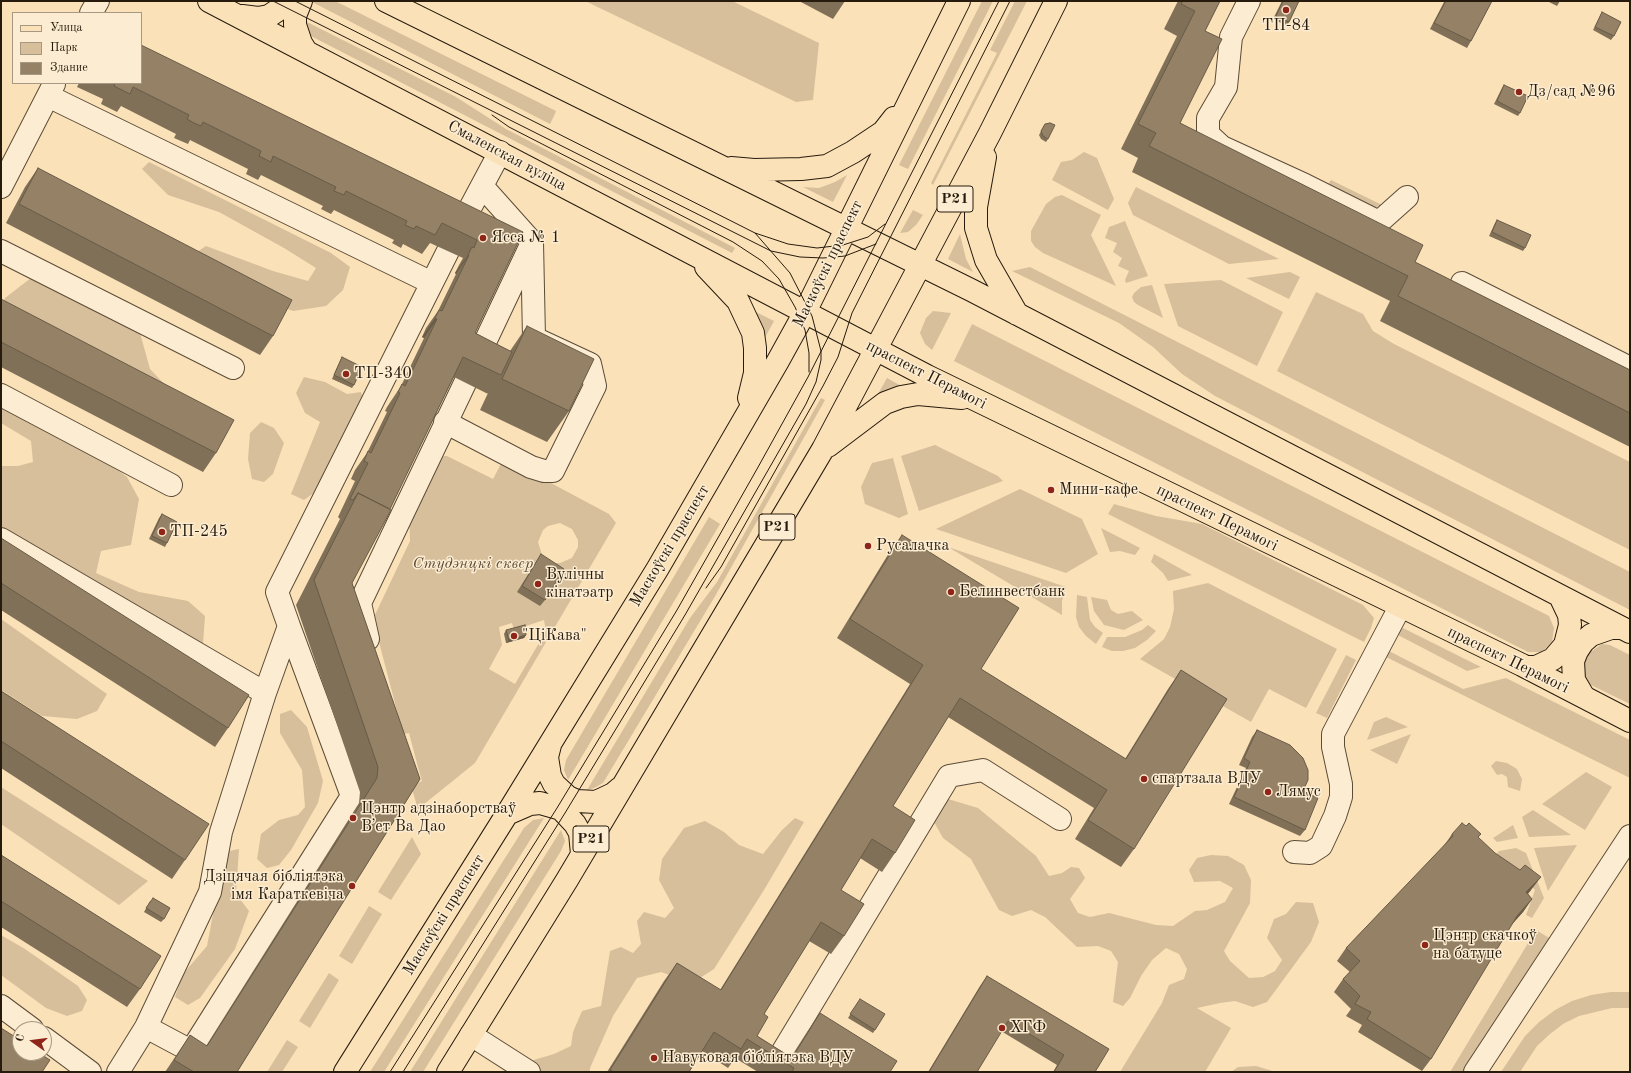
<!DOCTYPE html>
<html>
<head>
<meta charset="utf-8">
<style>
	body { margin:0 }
	#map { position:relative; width:1631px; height:1073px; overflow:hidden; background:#fbe1b8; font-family:"Old Standard TT",serif }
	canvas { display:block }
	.frame { position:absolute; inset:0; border:2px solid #261b0d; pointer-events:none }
	.legend { position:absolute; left:12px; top:12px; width:130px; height:72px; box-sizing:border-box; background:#fcecd1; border:1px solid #a69883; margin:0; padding:5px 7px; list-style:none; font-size:12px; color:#261b0d }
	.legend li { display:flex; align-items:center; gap:8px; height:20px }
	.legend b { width:20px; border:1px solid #a69883 }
	.north { position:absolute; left:12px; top:1021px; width:40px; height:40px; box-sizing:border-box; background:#fcecd1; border:1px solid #a69883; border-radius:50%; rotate:284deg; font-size:11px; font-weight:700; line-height:16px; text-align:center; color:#261b0d }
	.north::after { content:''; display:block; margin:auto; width:14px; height:18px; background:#8f2418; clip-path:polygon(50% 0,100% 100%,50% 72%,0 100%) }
</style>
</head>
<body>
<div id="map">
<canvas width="1631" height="1073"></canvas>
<div class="frame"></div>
<ul class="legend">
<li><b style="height:5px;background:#fbe1b8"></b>Улица</li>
<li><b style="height:11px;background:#d7bf9b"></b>Парк</li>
<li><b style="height:11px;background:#958266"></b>Здание</li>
</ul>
<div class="north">С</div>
</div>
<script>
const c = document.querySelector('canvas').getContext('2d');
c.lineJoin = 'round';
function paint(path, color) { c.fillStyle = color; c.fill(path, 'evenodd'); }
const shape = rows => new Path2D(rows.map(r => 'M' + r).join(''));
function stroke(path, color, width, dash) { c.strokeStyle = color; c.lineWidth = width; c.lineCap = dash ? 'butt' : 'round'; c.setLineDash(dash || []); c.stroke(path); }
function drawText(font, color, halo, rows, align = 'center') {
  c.font = font + ' "Old Standard TT",serif'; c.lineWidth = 3; c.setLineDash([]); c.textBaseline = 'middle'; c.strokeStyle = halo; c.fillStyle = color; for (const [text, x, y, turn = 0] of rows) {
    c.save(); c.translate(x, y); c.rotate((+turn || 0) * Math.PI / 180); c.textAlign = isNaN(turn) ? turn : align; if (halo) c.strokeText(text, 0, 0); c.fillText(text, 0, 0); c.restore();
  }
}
paint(shape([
	[310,1,335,1,556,111,554,116,550,124],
	[585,1,732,1,819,43,813,100,796,102],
	[982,1,993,1,908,169,899,165],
	[1015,1,1027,1,933,185,931,183,997,53,990,50],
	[301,19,456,97,506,129,735,248,732,253,309,35],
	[1084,152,1097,158,1114,199,1108,210,1052,180,1061,162,1072,160],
	[149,162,331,253,350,267,343,290,326,306,293,311,242,291,197,252,206,246,273,271,308,281,316,268,284,248,219,212,168,195,142,169],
	[847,175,833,202,803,187,819,188,835,182],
	[1331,180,1382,205,1370,209,1326,187],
	[1136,187,1279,259,1229,264,1133,215,1128,203],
	[1062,195,1101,215,1091,235,1116,286,1043,253,1035,247,1031,241,1031,231,1046,204,1055,197],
	[913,210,923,215,916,225,908,232,900,233],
	[1125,221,1148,276,1126,283,1125,280,1129,271,1118,266,1122,258,1113,252,1117,243,1105,238,1109,227],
	[960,234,966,259,973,272,948,259],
	[1030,267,1630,572,1630,610,1215,396,1182,374,1153,347,1119,323,1012,271],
	[1290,272,1300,277,1289,299,1246,278],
	[31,278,140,333,150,369,171,391,1,307,5,298],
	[1221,280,1283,312,1257,366,1178,326,1164,284],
	[1152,285,1163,318,1138,305,1134,302,1132,297,1134,293,1141,287],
	[1316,292,1363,314,1373,331,1394,344,1630,462,1630,550,1277,371],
	[746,307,774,321,761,345],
	[933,311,951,313,932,350,925,344,920,333,926,318],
	[972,324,1549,616,1554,628,1552,642,1542,652,1528,652,954,361],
	[304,377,325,382,347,394,361,392,363,399,315,492,304,500,291,494,320,422,305,413,296,393],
	[887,378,912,392,874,401],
	[821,398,825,400,714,598,603,783,594,788,587,790,690,618,717,582],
	[1,408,80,442,127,477,139,499,131,545,101,551,96,573,139,592,188,601,205,616,203,644,1,530,1,466,18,466,33,462,31,441,1,423],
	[261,422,274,428,284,443,273,474,264,482,252,479,248,459,250,433],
	[935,445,998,476,1003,481,919,511,901,456],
	[441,456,447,456,493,479,504,458,609,514,616,523,475,763,418,809,411,786,422,781,418,767,409,733,403,734,373,619,410,541,409,517],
	[560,523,572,529,578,540,578,547,572,558,560,563,553,563,542,555,538,542,543,530,548,526],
	[544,620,546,631,515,684,489,669,502,645,499,627,512,623,514,630],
	[893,458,908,514,899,518,865,504,861,487,872,463],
	[1020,489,1082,519,1098,554,1066,573,936,529],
	[1114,504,1156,516,1202,524,1363,605,1374,618,1371,628,1364,642,1108,514],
	[709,517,720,524,568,780,564,770,566,760],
	[1101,528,1140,548,1135,555,1120,551,1110,552],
	[948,547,1066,587,1062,601,1062,615],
	[1154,554,1192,575,1168,581,1163,573,1151,562],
	[1208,583,1337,649,1306,708,1269,689,1251,722,1140,659,1164,639,1170,627,1174,609,1173,591],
	[1077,595,1087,597,1090,620,1095,627,1103,633,1096,644,1086,636,1079,627,1076,617],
	[1091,597,1107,600,1111,610,1118,614,1132,611,1143,620,1124,630,1104,625,1094,611],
	[1,619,107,694,97,711,77,719,42,716,1,690],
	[1148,625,1156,631,1147,640,1135,648,1123,651,1112,651,1102,647,1107,637,1125,637,1142,630],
	[1403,628,1481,667,1467,671,1396,634],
	[1602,644,1610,645,1630,655,1630,704,1591,685,1585,676,1583,666,1586,655],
	[1385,649,1463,689,1506,678,1630,740,1630,778,1382,655],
	[1346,655,1356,660,1327,718,1316,713],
	[291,710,307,727,323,781,318,803,291,850,279,865,267,868,257,859,261,834,279,820,298,815,305,807,302,770,280,733,280,714],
	[1386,717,1408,727,1367,740,1374,722],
	[1411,734,1397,764,1370,750],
	[1496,761,1507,763,1517,769,1522,779,1520,791,1508,787,1507,777,1502,774,1497,775,1491,766],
	[1586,772,1612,787,1585,830,1542,804],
	[1,787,148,881,119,905,1,824],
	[948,799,978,808,1036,856,1049,876,1062,873,1071,867,1079,868,1085,878,1070,899,1078,913,1090,917,1109,913,1156,925,1173,926,1195,911,1207,910,1225,902,1233,888,1220,881,1194,882,1189,870,1197,858,1211,855,1228,856,1244,865,1251,880,1250,903,1224,951,1230,961,1249,978,1263,977,1275,971,1282,960,1267,938,1274,919,1286,914,1296,902,1313,903,1319,922,1311,942,1267,1002,1253,1007,1235,1001,1220,1003,1197,1008,1231,1028,1205,1072,1120,1072,1162,1003,1169,985,1184,979,1187,969,1179,954,1166,948,1152,960,1141,976,1130,998,1123,1006,1113,1002,1118,962,1111,951,1098,946,1077,947,1045,917,1031,910,1012,916,999,910,971,859,943,838,934,822,941,802],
	[1533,810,1571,835,1529,837,1522,817],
	[544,818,384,1072,370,1072,524,828,533,820],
	[795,818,804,822,764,890,714,969,692,983,661,972,637,978,613,1016,590,1068,590,1072,541,1072,527,1062,554,1054,571,1046,573,1032,582,1011,601,1006,610,951,621,947,633,953,641,944,637,921,644,912,665,918,674,908,659,880,662,859,684,828,705,821,724,832,739,845,763,854,782,830],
	[1513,825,1518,838,1497,842,1493,838],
	[561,830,565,841,561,851,423,1072,410,1072],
	[412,837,421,854,391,900,378,892],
	[1577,845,1548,891,1534,848],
	[1516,848,1526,853,1544,898,1532,918,1526,915,1535,890,1519,873,1489,864,1499,851],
	[239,849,236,894,249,911,235,949,200,998,188,1005,175,997,183,974,207,946,219,882,229,851],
	[369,906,382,914,352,964,339,956],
	[1536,930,1551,939,1467,1072,1450,1072],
	[1,935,25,949,78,986,87,1000,82,1011,67,1016,46,1008,1,975],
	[329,973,339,980,310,1028,299,1021],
	[1611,992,1630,992,1630,1008,1612,1008,1579,1016,1563,1024,1550,1034,1537,1046,1520,1072,1501,1072,1525,1036,1539,1022,1555,1010,1572,1001,1591,995],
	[287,1040,298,1047,282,1072,267,1072],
	[1256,1066,1276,1072,1231,1072,1238,1067]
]), '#d7bf9b');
const minor = shape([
	[1249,1,1231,37,1226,87,1208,118,1208,134,1222,147,1305,185,1379,222,1407,197],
	[91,13,98,1],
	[48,96,432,283],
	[1,187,54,84],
	[460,227,500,152],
	[1,251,233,368],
	[1462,283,1630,368],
	[477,359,530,247],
	[1,395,171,485],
	[445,422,531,467,544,471,553,471,595,386,590,364,534,338,532,242,482,186],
	[1,539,265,693],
	[368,639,360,603,465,383],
	[1294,852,1310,853,1321,846,1335,816,1341,797,1341,784,1333,747,1333,734,1400,607],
	[1,1006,32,1029],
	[146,1027,191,1051,352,796,289,626],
	[471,1035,529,1072],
	[44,1038,90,1072],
	[771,1071,949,776,983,770,1060,819],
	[118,1072,146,1027,210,892,221,832,265,693,289,626,277,592,448,251],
	[1475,1072,1630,836]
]);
const major = shape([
	[209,1,927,376,1522,665,1630,721],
	[301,1,295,16,295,25,301,43,306,51],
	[386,1,971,290,1630,632],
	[242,16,258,18,269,16,278,10,287,1],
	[985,157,976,207,976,228,986,260,1017,314],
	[731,168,754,170,801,169,827,166,853,152,883,132,894,118],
	[706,267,738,301,753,333,755,348,755,373,749,398],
	[828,446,885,403,901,397,918,394,962,398],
	[1526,667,1536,667,1553,659,1565,645,1570,625,1569,615,1560,596],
	[1584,697,1574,680,1573,661,1577,651,1583,642,1591,635,1611,628,1622,628],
	[550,745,547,757,550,776,554,784,568,797,577,801,596,802,613,794,620,788],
	[507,814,530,804,540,803,561,809,575,824,580,833,582,854],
	[345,1072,507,814,658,568,778,361,805,312,959,1],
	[448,1072,567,880,823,449,990,133,1056,1]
]);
stroke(minor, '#5b4c38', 24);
stroke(major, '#261b0d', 24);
stroke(minor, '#fcecd1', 22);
stroke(major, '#fbe1b8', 22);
stroke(shape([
	[273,1,771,251,800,257,823,258,845,256,876,244],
	[295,1,755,233,788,244,817,248,843,245,868,237,885,224],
	[492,115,509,127,733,242,762,261,779,279,795,307,805,330,809,353,809,372],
	[706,588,721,567,823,386,838,357,852,313,1010,1],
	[390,1072,557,808,677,610,757,469,808,377,999,1],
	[403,1072,565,813,685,615,806,404,816,382,821,360,821,351,812,316,790,273,755,233]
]), '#261b0d', 1);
paint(shape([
	[799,1,845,1,833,19],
	[1178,1,1220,1,1205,31,1180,123,1415,262,1630,370,1630,447,1380,321,1390,301,1132,172,1138,158,1121,149,1177,36,1164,29],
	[1282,1,1299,1,1289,22,1287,26,1273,19],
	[1441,1,1492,1,1471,41,1467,48,1430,29,1444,2],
	[1547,1,1560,1,1557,6],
	[1602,12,1614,36,1611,40,1593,30],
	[79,83,141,83,523,232,475,333,510,351,527,326,569,411,547,442,480,410,488,393,488,394,454,377,352,583,420,779,237,1072,165,1072,190,1035,206,1046,359,803,360,792,296,605,340,519,338,517,355,481,351,479,355,470,367,453,387,412,385,411,387,407,401,386,424,338,422,337,426,328,438,311,456,274,455,273,459,265,463,258,430,243,422,254,403,244,401,248,392,243,394,240,334,210,331,214,321,209,323,206,261,175,258,180,246,174,248,169,190,140,188,144,174,138,176,134,121,106,117,112,101,104,103,99,77,87],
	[1504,85,1520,113,1518,116,1494,104,1502,88],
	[1045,124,1048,139,1046,142,1041,139,1039,135],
	[38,168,273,336,260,355,6,223,25,187],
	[1497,220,1525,248,1523,251,1489,236,1495,223],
	[1,299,216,453,203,472,1,367],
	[342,357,354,385,352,388,332,379,340,361],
	[162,514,167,543,165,547,149,539,159,518],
	[902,535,981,669,1125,759,1168,689,1181,670,1134,849,1121,867,1075,839,1094,808,948,717,893,806,895,853,882,872,860,858,841,890,844,936,831,954,809,941,764,1014,757,1036,791,1057,807,1032,820,1013,890,1072,758,1072,735,1058,728,1068,702,1051,689,1072,607,1072,664,981,677,963,720,990,910,684,837,638,889,553],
	[1,538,228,728,215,747,1,610],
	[541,554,545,600,540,606,517,592],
	[506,630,526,635,524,638,506,643,504,634],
	[1,691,185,860,172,879,1,768],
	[1257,730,1303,791,1305,830,1300,836,1229,804,1246,768,1239,765,1252,737],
	[1452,834,1478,837,1531,890,1528,894,1532,899,1523,912,1511,925,1431,1059,1422,1071,1358,1032,1362,1025,1346,1016,1351,1009,1334,992,1343,979,1350,972,1337,961,1346,948,1443,847],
	[1,855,140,989,127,1007,1,927],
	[150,901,164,919,161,922,144,912],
	[987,976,1095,1072,1053,1072,1057,1065,1001,1031,977,1072,928,1072,980,986],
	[858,1002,875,1030,873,1033,848,1018]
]), '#807058');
paint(shape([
	[468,255,469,255,456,274,455,273],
	[435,318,437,319,424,338,422,337],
	[526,635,524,638,506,643,509,640],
	[1541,877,1531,890,1517,905,1526,892],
	[1532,899,1523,912,1508,929,1517,916]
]), '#685b47');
const building = shape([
	[1183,1,1220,1,1205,31,1222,39,1180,123,1423,245,1415,262,1630,370,1630,413,1398,296,1408,276,1149,146,1156,133,1138,124,1195,11,1181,4,1183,1],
	[1283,1,1299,1,1289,22,1276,16,1283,1],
	[1446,1,1492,1,1471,41,1434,23,1446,1],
	[1602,12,1621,22,1614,36,1595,27,1602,12],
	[141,45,523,232,475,333,512,352,501,375,463,357,390,509,358,493,353,500,350,499,368,463,364,461,368,451,371,453,400,393,398,392,402,384,405,386,437,319,435,318,439,310,442,311,469,255,468,255,472,247,474,248,477,240,442,223,435,235,416,226,414,229,405,225,407,221,346,191,344,195,334,191,336,187,273,156,271,162,259,156,261,151,203,122,201,126,194,123,187,119,189,115,133,87,130,94,114,86,115,83,141,83,141,45],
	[1504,85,1528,96,1520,113,1497,101,1504,85],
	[1050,123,1055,125,1048,139,1043,136,1041,131,1045,124,1050,123],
	[38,168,292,300,273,336,19,204,38,168],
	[1497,220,1531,235,1525,248,1492,232,1497,220],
	[1,299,234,420,216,453,1,342,1,299],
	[527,326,594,359,569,411,502,379,527,326],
	[342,357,362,367,354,385,334,375,342,357],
	[358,493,391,510,352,583,420,779,237,1072,194,1072,174,1060,190,1035,207,1046,377,778,378,767,314,580,358,493],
	[162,514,177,522,167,543,152,536,162,514],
	[902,535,1019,608,981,669,1126,759,1181,670,1227,699,1134,849,1088,820,1107,790,960,698,893,806,915,820,895,853,872,839,841,890,864,904,844,936,821,922,764,1014,768,1017,757,1036,792,1058,820,1013,897,1061,890,1072,792,1072,794,1068,747,1039,741,1049,714,1032,689,1072,614,1072,610,1070,677,963,721,990,923,665,850,619,902,535],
	[1,538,249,695,228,728,1,583,1,538],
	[541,554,564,569,545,600,522,586,541,554],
	[525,625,526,635,509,640,506,630,525,625],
	[1,691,209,824,185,860,1,741,1,691],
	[1257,730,1290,745,1303,758,1308,770,1308,780,1303,791,1318,798,1305,830,1234,797,1250,762,1244,758,1257,730],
	[1462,823,1466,826,1469,823,1481,834,1478,837,1495,853,1520,870,1525,865,1541,877,1526,892,1532,899,1517,916,1431,1059,1367,1019,1371,1012,1355,1004,1360,996,1343,979,1360,961,1346,948,1453,836,1452,834,1462,823],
	[1,855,161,956,140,989,1,901,1,855],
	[153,898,170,908,164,919,146,908,153,898],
	[987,976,1109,1049,1095,1072,1054,1072,1064,1055,1008,1021,977,1072,929,1072,987,976],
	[860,999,885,1014,875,1030,850,1014,860,999],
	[1,1028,20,1040,20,1053,39,1053,50,1060,42,1072,1,1072,1,1028]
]);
paint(building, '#958266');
stroke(building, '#685b47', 1);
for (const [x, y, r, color] of [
	[1286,10,4,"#8f2418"],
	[1519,92,4,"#8f2418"],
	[483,238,4,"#8f2418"],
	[346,374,4,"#8f2418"],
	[1051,490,4,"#8f2418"],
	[162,532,4,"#8f2418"],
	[868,546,4,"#8f2418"],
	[538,584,4,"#8f2418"],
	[951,592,4,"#8f2418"],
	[514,636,4,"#8f2418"],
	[1144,779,4,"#8f2418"],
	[1268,792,4,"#8f2418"],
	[353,818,4,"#8f2418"],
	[352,886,4,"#8f2418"],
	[1425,945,4,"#8f2418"],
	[1002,1028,4,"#8f2418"],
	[654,1058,4,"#8f2418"]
]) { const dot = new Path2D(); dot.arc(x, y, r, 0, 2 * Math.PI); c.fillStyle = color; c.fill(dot); stroke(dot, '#fcecd1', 1.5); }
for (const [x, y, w] of [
	[955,199,36],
	[777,527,36],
	[591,839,36]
]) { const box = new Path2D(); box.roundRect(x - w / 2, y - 13, w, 26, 3); c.fillStyle = '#fcecd1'; c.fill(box); stroke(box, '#261b0d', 1); }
drawText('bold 15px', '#261b0d', null, [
	["Р21",955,199],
	["Р21",777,527],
	["Р21",591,839]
]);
drawText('16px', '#261b0d', '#fcecd1', [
	["ТП-84",1286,26,"center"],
	["Дз/сад №96",1527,92],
	["Ясса № 1",491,238],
	["ТП-340",354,374],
	["Мини-кафе",1059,490],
	["ТП-245",170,532],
	["Русалачка",876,546],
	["Вулічны",546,575],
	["кінатэатр",546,593],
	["Белинвестбанк",959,592],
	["\"ЦіКава\"",522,636],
	["спартзала ВДУ",1152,779],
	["Лямус",1276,792],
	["Цэнтр адзінаборстваў",361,809],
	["Вʼет Ва Дао",361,827],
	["Дзіцячая бібліятэка",344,877,"right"],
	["імя Караткевіча",344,895,"right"],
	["Цэнтр скачкоў",1433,936],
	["на батуце",1433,954],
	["ХГФ",1010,1028],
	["Навуковая бібліятэка ВДУ",662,1058]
], 'left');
drawText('16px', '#261b0d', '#fcecd1', [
	["Смаленская вуліца",507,156,28],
	["Маскоўскі праспект",828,264,-64],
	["праспект Перамогі",926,375,27],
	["праспект Перамогі",1217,518,26],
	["Маскоўскі праспект",670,546,-59],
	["праспект Перамогі",1508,660,26],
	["Маскоўскі праспект",444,915,-58]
]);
drawText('italic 16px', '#5b4c38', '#fcecd1', [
	["Студэнцкі сквер",473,564]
]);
</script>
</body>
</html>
